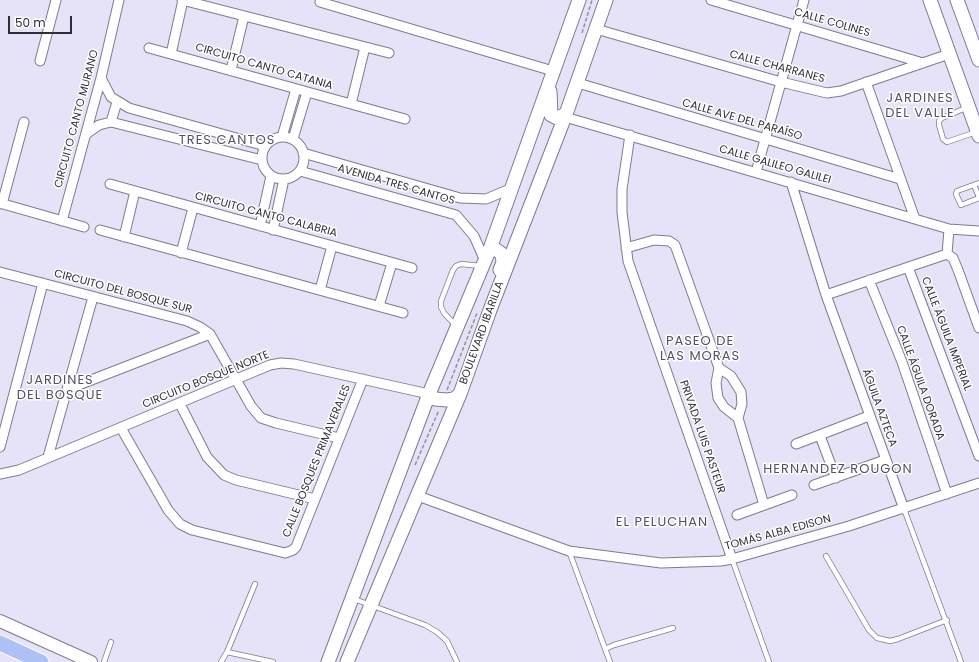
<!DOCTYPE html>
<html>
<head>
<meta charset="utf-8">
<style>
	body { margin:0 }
	#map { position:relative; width:979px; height:662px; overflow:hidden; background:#e6e3f9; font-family:Poppins,sans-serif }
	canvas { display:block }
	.scale { position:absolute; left:8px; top:16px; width:64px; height:18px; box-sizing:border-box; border:2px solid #2f2e36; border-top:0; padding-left:5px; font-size:12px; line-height:14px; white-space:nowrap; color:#2f2e36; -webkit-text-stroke:3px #fff; paint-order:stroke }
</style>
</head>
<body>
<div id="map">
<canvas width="979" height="662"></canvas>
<div class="scale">50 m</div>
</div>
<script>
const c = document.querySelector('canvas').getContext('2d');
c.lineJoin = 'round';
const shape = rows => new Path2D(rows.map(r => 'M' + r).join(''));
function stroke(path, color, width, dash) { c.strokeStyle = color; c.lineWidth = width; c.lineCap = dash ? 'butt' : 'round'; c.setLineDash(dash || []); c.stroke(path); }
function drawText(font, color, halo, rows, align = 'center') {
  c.font = font + ' Poppins,sans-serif'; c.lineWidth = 3; c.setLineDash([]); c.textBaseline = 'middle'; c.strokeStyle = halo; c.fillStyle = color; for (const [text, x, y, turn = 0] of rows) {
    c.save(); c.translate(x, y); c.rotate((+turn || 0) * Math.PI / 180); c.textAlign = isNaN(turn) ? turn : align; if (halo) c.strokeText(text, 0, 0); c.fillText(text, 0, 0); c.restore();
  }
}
const service = shape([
	[968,107,942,118,939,121,939,125,943,139,947,142,976,132],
	[979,183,957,191,956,194,961,205,979,198],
	[974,185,979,197],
	[456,326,444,313,441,307,441,301,453,270,456,266,461,264,481,266],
	[904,509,961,662],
	[569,551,610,662],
	[826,556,869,630,877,638,890,641,898,639,947,620],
	[732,559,769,662],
	[354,599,425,625,437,632,447,641,457,662],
	[605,649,614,645,673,628],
	[227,652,273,662],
	[104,662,111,642],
	[221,662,227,652,255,584]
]);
const minor = shape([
	[182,0,389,53],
	[711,0,923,63],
	[320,2,553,71],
	[596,29,781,82,827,93,841,91,949,54],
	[149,48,405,119],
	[171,54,183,0],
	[40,61,56,0],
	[231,70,244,16],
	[101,78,111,97,129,108,265,146],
	[866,82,915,219],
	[578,83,900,179],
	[351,104,365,47],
	[565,117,949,229,979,231],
	[111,122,117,102],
	[86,134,99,125,111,122,262,160],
	[630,135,622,189,622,212,628,261,732,559],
	'262 158a21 21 0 1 1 42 0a21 21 0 1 1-42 0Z',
	[282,137,296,89],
	[293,139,307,92],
	[303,153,460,198,486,199,510,189],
	[300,171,456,215,474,236,485,261],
	[756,172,804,0],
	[791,182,826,295,904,509],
	[110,184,412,268],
	[0,203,84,227],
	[2,204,24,122],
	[62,221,101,78,119,0],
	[260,226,271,176],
	[100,230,403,313],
	[273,230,284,179],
	[124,237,135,191],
	[626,248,654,240,669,241,675,245,719,368,716,383,718,398,724,407,738,418],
	[181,253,193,208],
	[947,254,949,229],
	[908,267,979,456],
	[0,272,187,321,200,327,210,334,251,406,261,418,276,423,339,438],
	[869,280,902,362,947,494],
	[320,290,332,246],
	[826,295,947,254,953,258,958,270,979,328],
	[379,306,392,263],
	[719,368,731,376,741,392,742,404,738,418,764,505],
	[68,389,210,334],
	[180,404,207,457,224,475,236,480,315,499],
	[121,428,168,510,180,524,192,530,285,553,293,550,296,547,363,379],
	[820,436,836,478],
	[796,444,869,416],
	[0,447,43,283],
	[48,457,93,297],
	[0,474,19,470,270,365,281,363,294,364,429,394],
	[814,485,885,460],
	[418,496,569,551,661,563,721,561,732,559,849,526,979,483],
	[737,515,792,495]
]);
const tertiary = shape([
	[0,621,91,662]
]);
const secondary = shape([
	[930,0,979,136],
	[957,0,979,60],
	[550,91,551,115,557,118,566,114],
	[491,246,502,254,503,262,500,270],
	[429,394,435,399,447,400,454,399,460,394],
	[328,662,429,394,491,246,579,0],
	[347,662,460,394,490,310,566,114,606,0]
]);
const primary = shape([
	[0,643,41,662]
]);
stroke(service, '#7e7b8f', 6);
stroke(minor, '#7e7b8f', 11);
stroke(tertiary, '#7e7b8f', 14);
stroke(secondary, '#7e7b8f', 15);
stroke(primary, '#fff', 17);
stroke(shape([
	[582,33,592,0],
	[447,390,477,313],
	[415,465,439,410]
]), '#92909f', 1.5, [4, 2]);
stroke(service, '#fff', 4.5);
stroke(minor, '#fff', 9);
stroke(tertiary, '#fff', 12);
stroke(secondary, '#fff', 13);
stroke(primary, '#aec1f6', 15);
drawText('11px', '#2f2e36', '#fff', [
	["CALLE COLINES",832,23,16],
	["CIRCUITO CANTO CATANIA",264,67,16],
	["CALLE CHARRANES",777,67,15],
	["CIRCUITO CANTO MURANO",77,119,-75],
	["CALLE AVE DEL PARAÍSO",742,120,16],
	["CALLE GALILEO GALILEI",775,165,16],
	["AVENIDA TRES CANTOS",396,185,16],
	["CIRCUITO CANTO CALABRIA",266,215,15],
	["CIRCUITO DEL BOSQUE SUR",123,292,15],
	["BOULEVARD IBARILLA",482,333,-70],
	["CALLE ÁGUILA IMPERIAL",946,334,69],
	["CIRCUITO BOSQUE NORTE",206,380,-22],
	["CALLE ÁGUILA DORADA",920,383,70],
	["ÁGUILA AZTECA",879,408,70],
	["PRIVADA LUIS PASTEUR",702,437,71],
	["CALLE BOSQUES PRIMAVERALES",317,461,-68],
	["TOMÁS ALBA EDISON",778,533,-15]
]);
c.letterSpacing = '1px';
drawText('13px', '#545163', '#fff', [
	["JARDINES",920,99],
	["DEL VALLE",920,114],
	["TRES CANTOS",227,141],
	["PASEO DE",700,342],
	["LAS MORAS",700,357],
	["JARDINES",60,381],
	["DEL BOSQUE",60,396],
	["HERNANDEZ ROUGON",838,470],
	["EL PELUCHAN",662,523]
]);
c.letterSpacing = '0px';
</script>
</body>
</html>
